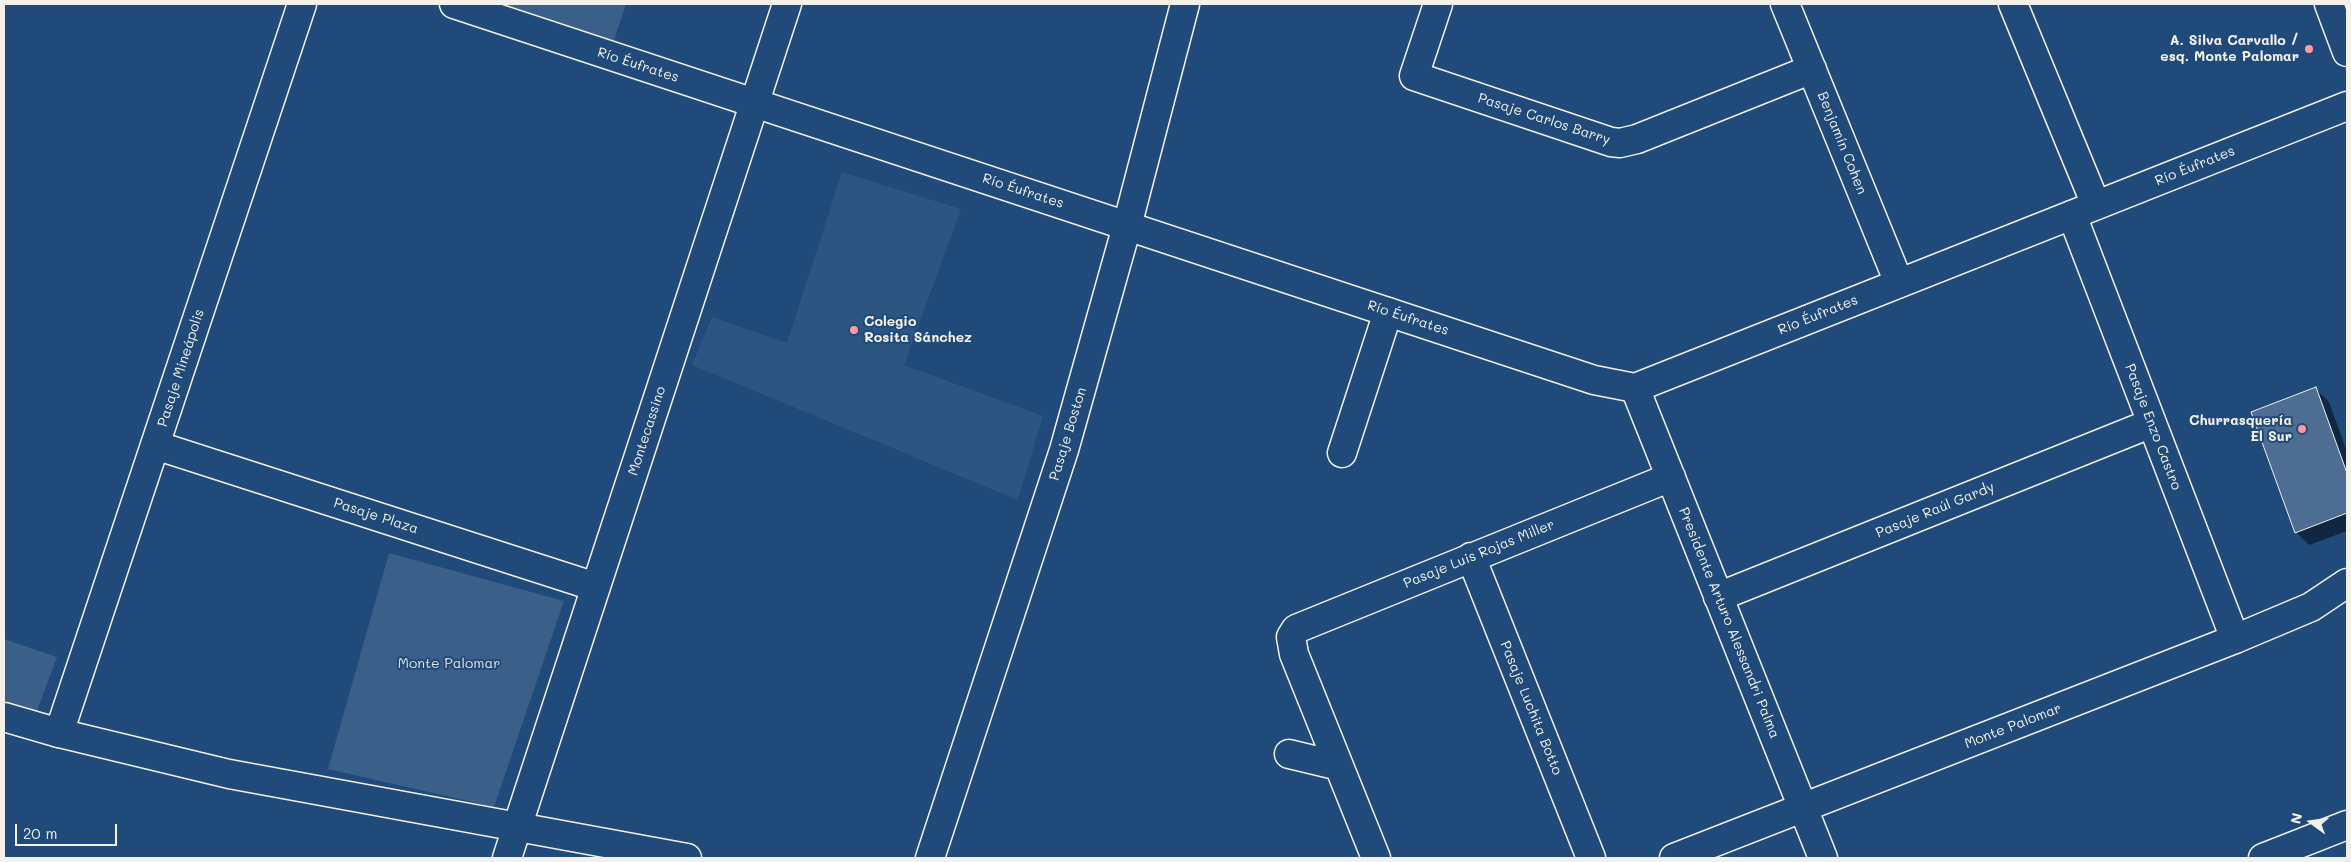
<!DOCTYPE html>
<html>
<head>
<meta charset="utf-8">
<style>
	body { margin:0 }
	#map { position:relative; width:2351px; height:862px; overflow:hidden; background:#1f4a7a; font-family:Mali,sans-serif }
	canvas { display:block }
	.frame { position:absolute; inset:0; border:5px solid #f4f1e8; pointer-events:none }
	.north { position:absolute; left:2286px; top:797px; width:50px; height:50px; -webkit-text-stroke:4px #1f4a7a; paint-order:stroke; rotate:284deg; font-size:14px; font-weight:700; line-height:20px; text-align:center; color:#f4f1e8 }
	.north::after { content:''; display:block; margin:auto; width:18px; height:22px; background:#f4f1e8; clip-path:polygon(50% 0,100% 100%,50% 72%,0 100%) }
	.scale { position:absolute; left:15px; top:824px; width:102px; height:22px; box-sizing:border-box; border:2px solid #f4f1e8; border-top:0; padding-left:6px; font-size:15px; line-height:18px; white-space:nowrap; color:#f4f1e8; -webkit-text-stroke:4px #1f4a7a; paint-order:stroke }
</style>
</head>
<body>
<div id="map">
<canvas width="2351" height="862"></canvas>
<div class="frame"></div>
<div class="north">N</div>
<div class="scale">20 m</div>
</div>
<script>
const c = document.querySelector('canvas').getContext('2d');
c.lineJoin = 'round';
function paint(path, color) { c.fillStyle = color; c.fill(path, 'evenodd'); }
const shape = rows => new Path2D(rows.map(r => 'M' + r).join(''));
function stroke(path, color, width, dash) { c.strokeStyle = color; c.lineWidth = width; c.lineCap = dash ? 'butt' : 'round'; c.setLineDash(dash || []); c.stroke(path); }
function drawText(font, color, halo, rows, align = 'center') {
  c.font = font + ' Mali,sans-serif'; c.lineWidth = 4; c.setLineDash([]); c.textBaseline = 'middle'; c.strokeStyle = halo; c.fillStyle = color; for (const [text, x, y, turn = 0] of rows) {
    c.save(); c.translate(x, y); c.rotate((+turn || 0) * Math.PI / 180); c.textAlign = isNaN(turn) ? turn : align; if (halo) c.strokeText(text, 0, 0); c.fillText(text, 0, 0); c.restore();
  }
}
paint(shape([
	[842,172,961,209,904,365,1043,416,1018,500,692,365,712,317,787,343]
]), '#2d5581');
paint(shape([
	[495,4,626,4,611,49],
	[389,553,564,601,494,807,328,769],
	[4,639,57,657,36,714,4,704]
]), '#3a5f88');
paint(shape([
	[2315,388,2329,402,2347,452,2347,531,2309,545,2296,532]
]), '#0007');
const building = shape([
	[2316,387,2347,473,2347,513,2295,533,2251,412,2316,387]
]);
paint(building, '#4d6e92');
stroke(building, '#f4f1e8', 1);
const street = shape([
	[1438,4,1414,76,1611,142,1620,143,1637,139,1812,69],
	[1785,4,1899,283],
	[2013,4,2096,205],
	[2072,215,2235,639],
	[1635,388,1823,858],
	[155,445,596,587],
	[1342,453,1388,312],
	[1471,557,1591,858],
	[1718,597,2152,423],
	[59,733,302,4],
	[1289,754,1339,766],
	[507,858,787,4],
	[930,858,1064,450,1127,226,1185,4],
	[1376,858,1294,654,1291,637,1296,629,1671,477],
	[2263,858,2347,825]
]);
const secondary = shape([
	[454,4,1594,380,1635,388,2347,106],
	[2329,4,2347,52],
	[4,717,59,733,229,774,687,858],
	[1674,858,2235,639,2311,607,2347,583]
]);
stroke(street, '#f4f1e8', 31);
stroke(secondary, '#f4f1e8', 31);
stroke(street, '#1f4a7a', 28);
stroke(secondary, '#1f4a7a', 28);
for (const [x, y, r, color] of [
	[2309,49,5,"#ff9aa2"],
	[854,330,5,"#ff9aa2"],
	[2302,429,5,"#ff9aa2"]
]) { const dot = new Path2D(); dot.arc(x, y, r, 0, 2 * Math.PI); c.fillStyle = color; c.fill(dot); stroke(dot, '#1f4a7a', 2); }
drawText('bold 14px', '#f4f1e8', '#1f4a7a', [
	["A. Silva Carvallo /",2299,41],
	["esq. Monte Palomar",2299,57],
	["Colegio",864,322,"left"],
	["Rosita Sánchez",864,338,"left"],
	["Churrasquería",2292,421],
	["El Sur",2292,437]
], 'right');
drawText('14px', '#f4f1e8', '#1f4a7a', [
	["Río Éufrates",638,65,18],
	["Pasaje Carlos Barry",1544,119,18],
	["Benjamín Cohen",1842,143,68],
	["Río Éufrates",2195,166,-22],
	["Río Éufrates",1023,191,18],
	["Río Éufrates",1818,315,-22],
	["Río Éufrates",1408,318,18],
	["Pasaje Mineápolis",181,368,-72],
	["Pasaje Enzo Castro",2153,427,69],
	["Montecassino",647,431,-72],
	["Pasaje Boston",1068,434,-73],
	["Pasaje Raúl Gardy",1935,510,-22],
	["Pasaje Plaza",376,516,18],
	["Pasaje Luis Rojas Miller",1479,554,-22],
	["Presidente Arturo Alessandri Palma",1729,623,68],
	["Pasaje Luchita Botto",1531,708,68],
	["Monte Palomar",2013,726,-21]
]);
drawText('14px', '#e1e2de', '#1f4a7a', [
	["Monte Palomar",449,664]
]);
</script>
</body>
</html>
